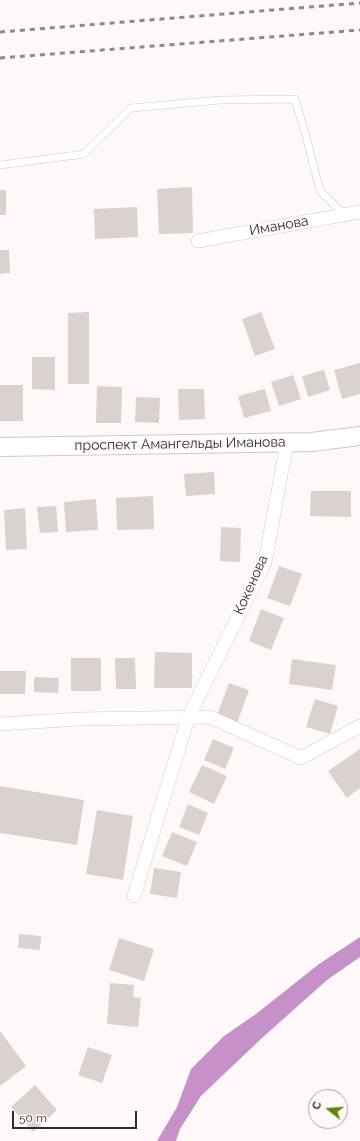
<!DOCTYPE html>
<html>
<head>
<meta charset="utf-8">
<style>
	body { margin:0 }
	#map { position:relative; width:360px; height:1141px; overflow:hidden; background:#fef8f9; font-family:Raleway,sans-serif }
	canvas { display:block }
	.north { position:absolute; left:308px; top:1089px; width:40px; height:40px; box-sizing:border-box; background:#fef8f9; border:1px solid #aca6a7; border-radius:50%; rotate:287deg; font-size:11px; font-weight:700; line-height:16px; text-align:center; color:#302c2d }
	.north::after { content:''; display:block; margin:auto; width:14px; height:18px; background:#5f860b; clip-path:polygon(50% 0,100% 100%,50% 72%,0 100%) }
	.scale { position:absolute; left:12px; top:1111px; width:125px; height:18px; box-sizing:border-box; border:2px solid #302c2d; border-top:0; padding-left:5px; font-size:12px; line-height:14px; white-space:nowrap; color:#302c2d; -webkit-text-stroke:3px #fef8f9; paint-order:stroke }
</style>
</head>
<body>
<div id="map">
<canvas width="360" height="1141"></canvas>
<div class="north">С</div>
<div class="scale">50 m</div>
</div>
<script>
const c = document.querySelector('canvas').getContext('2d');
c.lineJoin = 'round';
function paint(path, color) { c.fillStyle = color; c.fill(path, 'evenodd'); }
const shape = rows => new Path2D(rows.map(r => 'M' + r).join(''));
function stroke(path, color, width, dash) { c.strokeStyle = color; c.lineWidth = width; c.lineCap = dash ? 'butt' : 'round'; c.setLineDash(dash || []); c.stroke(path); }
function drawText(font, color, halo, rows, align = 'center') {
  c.font = font + ' Raleway,sans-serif'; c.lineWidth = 3.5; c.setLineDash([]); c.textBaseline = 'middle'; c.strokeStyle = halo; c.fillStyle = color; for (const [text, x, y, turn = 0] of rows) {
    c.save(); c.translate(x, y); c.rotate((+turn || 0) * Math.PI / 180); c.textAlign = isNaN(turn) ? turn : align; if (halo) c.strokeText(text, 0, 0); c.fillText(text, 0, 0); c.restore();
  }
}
paint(shape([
	[360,937,360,957,327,980,262,1038,201,1096,180,1129,176,1141,157,1141,177,1107,191,1069,224,1036,256,1014,319,964]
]), '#c690c8');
paint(shape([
	[192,187,193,233,159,234,157,189],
	[0,190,6,190,6,215,0,215],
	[137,207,138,237,95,239,94,209],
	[0,250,9,250,10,273,0,274],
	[89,312,89,384,68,384,68,313],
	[261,312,275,349,255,356,242,319],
	[32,357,55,357,55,390,32,389],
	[360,363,360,394,342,399,334,370],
	[324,370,330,390,308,397,302,376],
	[293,375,301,399,279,406,271,382],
	[0,385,23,385,23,421,0,421],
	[97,386,122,387,121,423,96,423],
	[178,389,204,389,205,419,179,420],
	[265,389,271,411,244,418,238,396],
	[136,397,160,398,159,423,135,422],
	[214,472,215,494,186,496,184,474],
	[311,491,351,491,351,517,310,516],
	[153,496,154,529,117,530,116,498],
	[96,499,98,530,66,532,64,502],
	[56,506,58,532,40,533,37,507],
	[25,508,27,549,6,550,4,510],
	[221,527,241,528,240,562,220,561],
	[279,566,302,574,290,606,267,598],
	[261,609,284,618,271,650,249,641],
	[155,652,192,653,192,688,154,688],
	[71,658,101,658,101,691,71,691],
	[115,658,135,658,136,689,116,689],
	[292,659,336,665,332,690,289,684],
	[0,671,26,671,25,694,0,694],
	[34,677,59,678,58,693,34,692],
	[229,683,249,690,237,723,217,715],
	[315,699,338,706,330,734,306,727],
	[213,739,234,748,225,769,204,760],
	[360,749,360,788,347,798,328,771],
	[202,765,227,776,214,804,189,792],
	[0,786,84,800,77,845,0,833],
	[188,804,208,813,199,835,179,827],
	[97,810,133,816,123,880,86,874],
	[172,832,197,842,187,866,162,856],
	[154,868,181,872,177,898,150,894],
	[19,934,41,936,40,950,18,948],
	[119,938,154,949,144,981,109,970],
	[110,983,134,985,133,997,141,998,138,1027,107,1024],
	[0,1031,26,1066,0,1086],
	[88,1047,112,1055,102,1083,78,1075],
	[35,1085,57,1110,33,1132,11,1107]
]), '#dbd1cf');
const service = shape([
	[0,165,84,154,131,108,221,100,295,99,306,136,320,191,345,215]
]);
const minor = shape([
	[198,241,360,212],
	[0,724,79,719,210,717,301,758,360,726],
	[134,896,188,718,265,562,287,442]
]);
const secondary = shape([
	[0,447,312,442,360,436]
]);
stroke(service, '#d2c8c9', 8);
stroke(minor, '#d2c8c9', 14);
stroke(secondary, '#d2c8c9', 20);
stroke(service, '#fff', 7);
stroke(minor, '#fff', 13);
stroke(secondary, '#fff', 18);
stroke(shape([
	[0,32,360,3],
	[0,58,360,30]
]), '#8e898a', 3, [5, 5]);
drawText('14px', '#302c2d', '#fef8f9', [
	["Иманова",279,226,-10],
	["проспект Амангельды Иманова",180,444,-1],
	["Кокенова",251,585,-66]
]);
</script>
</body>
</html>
